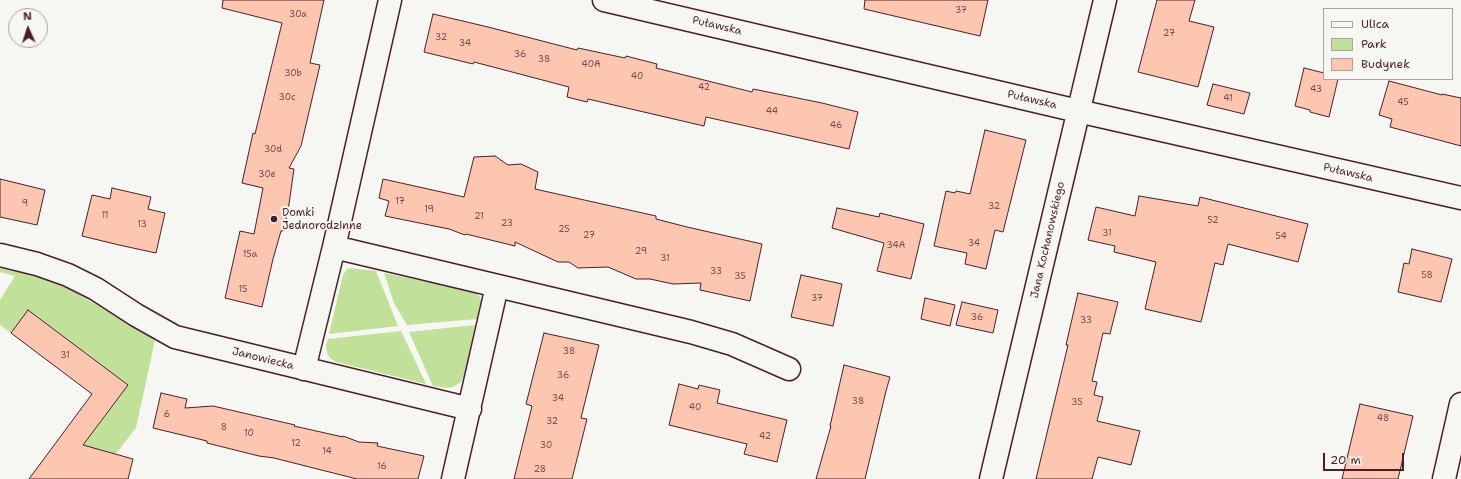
<!DOCTYPE html>
<html>
<head>
<meta charset="utf-8">
<style>
	body { margin:0 }
	#map { position:relative; width:1461px; height:479px; overflow:hidden; background:#f6f6f2; font-family:"Shantell Sans",sans-serif }
	canvas { display:block }
	.legend { position:absolute; left:1323px; top:8px; width:130px; height:72px; box-sizing:border-box; background:#f6f6f2; border:1px solid #b1a0a2; margin:0; padding:5px 7px; list-style:none; font-size:12px; color:#4a1f2b }
	.legend li { display:flex; align-items:center; gap:8px; height:20px }
	.legend b { width:20px; border:1px solid #b1a0a2 }
	.north { position:absolute; left:8px; top:8px; width:40px; height:40px; box-sizing:border-box; background:#f6f6f2; border:1px solid #b1a0a2; border-radius:50%; rotate:357deg; font-size:11px; font-weight:700; line-height:16px; text-align:center; color:#4a1f2b }
	.north::after { content:''; display:block; margin:auto; width:14px; height:18px; background:#4a1f2b; clip-path:polygon(50% 0,100% 100%,50% 72%,0 100%) }
	.scale { position:absolute; left:1323px; top:453px; width:81px; height:18px; box-sizing:border-box; border:2px solid #4a1f2b; border-top:0; padding-left:5px; font-size:12px; line-height:14px; white-space:nowrap; color:#4a1f2b; -webkit-text-stroke:3px #f6f6f2; paint-order:stroke }
</style>
</head>
<body>
<div id="map">
<canvas width="1461" height="479"></canvas>
<ul class="legend">
<li><b style="height:5px;background:#f6f6f2"></b>Ulica</li>
<li><b style="height:11px;background:#c1e19a"></b>Park</li>
<li><b style="height:11px;background:#fdc6b1"></b>Budynek</li>
</ul>
<div class="north">N</div>
<div class="scale">20 m</div>
</div>
<script>
const c = document.querySelector('canvas').getContext('2d');
c.lineJoin = 'round';
function paint(path, color) { c.fillStyle = color; c.fill(path, 'evenodd'); }
const shape = rows => new Path2D(rows.map(r => 'M' + r).join(''));
function stroke(path, color, width, dash) { c.strokeStyle = color; c.lineWidth = width; c.lineCap = dash ? 'butt' : 'round'; c.setLineDash(dash || []); c.stroke(path); }
function drawText(font, color, halo, rows, align = 'center') {
  c.font = font + ' "Shantell Sans",sans-serif'; c.lineWidth = 4; c.setLineDash([]); c.textBaseline = 'middle'; c.strokeStyle = halo; c.fillStyle = color; for (const [text, x, y, turn = 0] of rows) {
    c.save(); c.translate(x, y); c.rotate((+turn || 0) * Math.PI / 180); c.textAlign = isNaN(turn) ? turn : align; if (halo) c.strokeText(text, 0, 0); c.fillText(text, 0, 0); c.restore();
  }
}
paint(shape([
	[0,265,29,272,55,281,108,311,155,340,136,428,96,479,57,479,127,385,28,310,11,333,0,325,0,300,15,276,0,272],
	[351,268,376,271,398,326,329,334,343,275,347,269],
	[384,273,475,292,480,297,481,301,477,319,407,325,394,303],
	[475,325,464,376,461,382,453,387,447,388,433,386,409,332],
	[401,331,426,384,336,362,330,358,327,353,326,345,328,339]
]), '#c1e19a');
const building = shape([
	[223,0,324,0,310,63,320,65,301,146,289,168,294,169,288,211,283,231,281,231,273,259,262,307,225,298,240,231,254,234,263,188,242,183,253,133,255,134,282,23,222,8,223,0],
	[865,0,988,0,980,36,864,9,865,0],
	[1157,0,1195,0,1189,21,1214,27,1198,87,1138,72,1157,0],
	[433,14,488,27,577,50,578,48,625,58,626,56,657,64,656,68,752,92,753,89,822,103,858,112,849,149,706,117,704,126,588,99,587,102,567,97,569,87,474,62,473,64,424,52,433,14],
	[1304,68,1324,73,1324,79,1338,79,1329,117,1310,112,1310,110,1295,106,1304,68],
	[1389,81,1442,95,1442,94,1461,98,1461,146,1390,127,1392,119,1379,115,1389,81],
	[1213,84,1250,93,1244,114,1207,105,1213,84],
	[985,130,1026,140,1003,232,995,230,986,269,965,264,967,253,934,246,946,191,955,193,956,191,970,194,985,130],
	[495,156,508,165,521,164,538,172,535,189,656,216,656,219,687,227,762,244,750,301,700,290,701,283,673,284,650,279,636,279,608,267,578,268,569,262,558,262,515,242,515,246,466,234,465,235,449,229,385,216,389,201,379,198,383,179,464,197,474,157,495,156],
	[0,179,45,190,37,225,0,217,0,179],
	[112,188,151,197,148,209,165,213,156,253,119,245,82,236,92,195,110,199,112,188],
	[1139,196,1198,206,1200,197,1308,224,1298,262,1228,244,1223,265,1215,263,1201,322,1145,309,1156,262,1114,252,1115,246,1088,240,1096,207,1135,216,1139,196],
	[837,208,879,217,880,213,924,224,911,279,877,271,884,243,832,228,837,208],
	[1412,249,1452,259,1441,302,1398,292,1404,263,1409,264,1412,249],
	[801,275,842,284,833,326,791,317,801,275],
	[1078,293,1118,302,1110,334,1103,333,1092,381,1097,382,1094,395,1103,397,1097,421,1140,431,1131,465,1098,457,1092,479,1036,479,1068,345,1066,345,1078,293],
	[925,298,955,305,950,326,921,319,925,298],
	[962,302,998,310,993,333,956,325,962,302],
	[28,310,128,385,83,445,133,459,128,479,29,479,92,394,11,333,28,310],
	[544,333,599,345,581,418,587,419,572,479,514,479,532,406,526,404,544,333],
	[844,365,890,377,886,391,865,479,816,479,831,426,830,426,844,365],
	[679,384,698,389,699,385,720,390,717,403,787,420,777,462,744,454,747,444,669,425,679,384],
	[161,393,187,399,185,408,213,406,295,425,294,426,343,437,343,436,359,442,378,443,377,446,424,456,418,479,357,479,274,458,259,456,207,443,207,441,153,428,161,393],
	[1360,404,1413,416,1398,479,1342,479,1360,404]
]);
paint(building, '#fdc6b1');
stroke(building, '#4a1f2b', 1);
const street = shape([
	[604,0,1078,111,1461,198],
	[334,247,691,332,732,344,789,369],
	[0,255,37,264,68,275,96,289,136,315,175,337,470,409],
	[304,369,334,247,390,0],
	[453,479,497,286],
	[991,479,1105,0],
	[1444,479,1461,404]
]);
stroke(street, '#4a1f2b', 25);
stroke(street, '#f6f6f2', 22);
for (const [x, y, r, color] of [
	[274,219,4,"#4a1f2b"]
]) { const dot = new Path2D(); dot.arc(x, y, r, 0, 2 * Math.PI); c.fillStyle = color; c.fill(dot); stroke(dot, '#f6f6f2', 1.5); }
drawText('9px', '#77494c', null, [
	["37",961,11],
	["30a",298,15],
	["27",1169,34],
	["32",441,38],
	["34",465,44],
	["36",520,55],
	["38",544,60],
	["40A",591,65],
	["30b",293,74],
	["40",637,77],
	["42",704,88],
	["43",1316,90],
	["30c",287,98],
	["41",1228,99],
	["45",1403,103],
	["44",772,112],
	["46",836,126],
	["30d",273,150],
	["30e",267,175],
	["17",400,202],
	["9",25,204],
	["32",994,207],
	["19",429,210],
	["11",105,216],
	["21",479,217],
	["52",1213,221],
	["23",507,224],
	["13",142,225],
	["25",564,230],
	["31",1107,234],
	["27",589,236],
	["54",1281,237],
	["34",974,244],
	["34A",896,246],
	["29",641,252],
	["15a",250,255],
	["31",665,259],
	["33",716,272],
	["58",1427,276],
	["35",740,277],
	["15",243,290],
	["37",817,299],
	["36",977,318],
	["33",1086,321],
	["38",569,352],
	["31",65,356],
	["36",563,376],
	["34",558,399],
	["38",858,402],
	["35",1077,403],
	["40",695,408],
	["6",167,415],
	["48",1383,419],
	["32",552,422],
	["8",224,428],
	["10",249,434],
	["42",765,437],
	["12",296,444],
	["30",546,446],
	["14",327,452],
	["16",382,467],
	["28",540,470]
]);
drawText('11px', '#4a1f2b', '#f6f6f2', [
	["Puławska",717,26,13],
	["Puławska",1032,100,13],
	["Puławska",1348,173,13],
	["Jana Kochanowskiego",1048,240,-77],
	["Janowiecka",263,359,14]
]);
drawText('11px', '#4a1f2b', '#f6f6f2', [
	["Domki",282,213],
	["Jednorodzinne",282,226]
], 'left');
</script>
</body>
</html>
